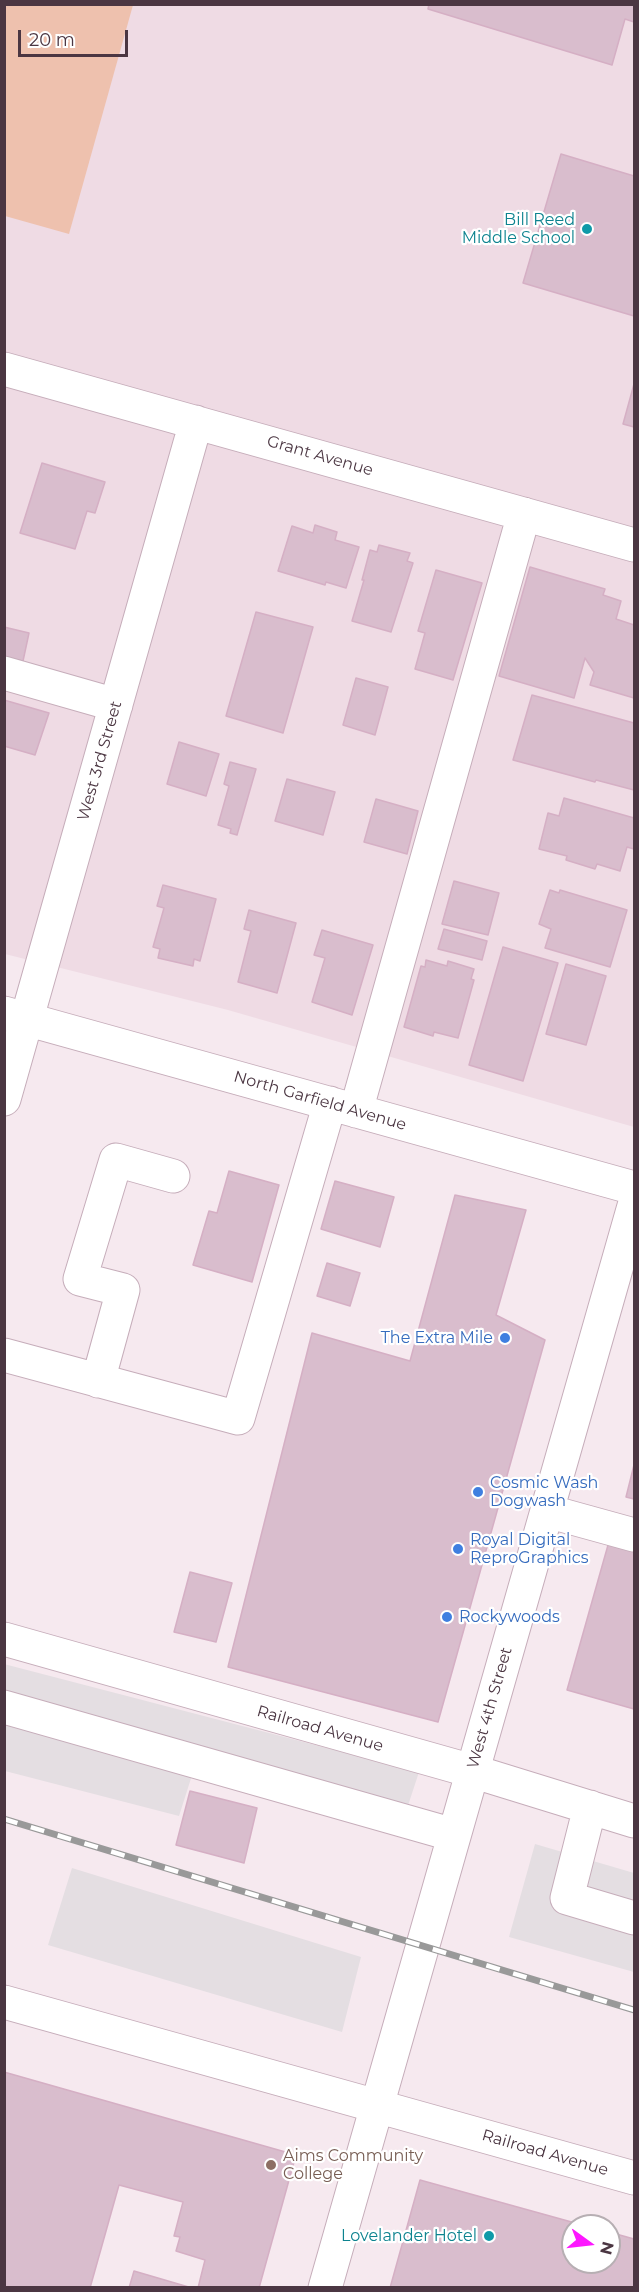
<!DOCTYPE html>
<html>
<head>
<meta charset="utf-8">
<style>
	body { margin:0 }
	#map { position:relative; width:639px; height:2292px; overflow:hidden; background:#f6e9ef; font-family:Montserrat,sans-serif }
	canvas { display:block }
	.frame { position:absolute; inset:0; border:6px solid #4b3642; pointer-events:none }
	.north { position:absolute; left:561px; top:2214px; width:60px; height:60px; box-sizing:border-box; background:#fff; border:2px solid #b7afb3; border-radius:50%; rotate:105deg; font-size:16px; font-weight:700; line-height:24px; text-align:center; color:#4b3642 }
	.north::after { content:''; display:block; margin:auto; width:21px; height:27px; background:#fd17ff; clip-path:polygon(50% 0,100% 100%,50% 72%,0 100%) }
	.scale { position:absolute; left:18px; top:30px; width:110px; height:27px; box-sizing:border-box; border:3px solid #4b3642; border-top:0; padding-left:8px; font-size:18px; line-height:21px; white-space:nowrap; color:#4b3642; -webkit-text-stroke:4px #fff; paint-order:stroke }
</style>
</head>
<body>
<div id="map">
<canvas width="639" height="2292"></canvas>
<div class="frame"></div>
<div class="north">N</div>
<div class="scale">20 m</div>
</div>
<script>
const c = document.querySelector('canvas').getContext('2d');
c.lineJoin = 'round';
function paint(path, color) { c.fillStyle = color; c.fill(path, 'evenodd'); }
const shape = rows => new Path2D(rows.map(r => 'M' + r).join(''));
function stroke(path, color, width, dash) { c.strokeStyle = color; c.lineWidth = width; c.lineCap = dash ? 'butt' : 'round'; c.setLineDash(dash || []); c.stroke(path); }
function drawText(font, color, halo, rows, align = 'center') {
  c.font = font + ' Montserrat,sans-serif'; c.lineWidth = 4.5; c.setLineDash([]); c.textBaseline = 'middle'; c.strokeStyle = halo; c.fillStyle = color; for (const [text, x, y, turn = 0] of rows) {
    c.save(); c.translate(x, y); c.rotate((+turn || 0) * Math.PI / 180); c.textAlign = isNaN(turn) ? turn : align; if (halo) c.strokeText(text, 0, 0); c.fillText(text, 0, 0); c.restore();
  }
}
paint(shape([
	[4,5,634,5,634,1127,228,1010,5,954]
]), '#efdbe4');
paint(shape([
	[4,5,133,5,69,234,5,216]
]), '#eec1ae');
paint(shape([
	[4,1664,419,1772,398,1836,194,1769,179,1816,5,1771],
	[535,1844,634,1873,634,1972,509,1937],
	[72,1868,361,1957,342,2032,48,1945]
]), '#e4dee2');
const building = shape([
	[429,4,634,4,634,22,625,19,612,65,428,9,429,4],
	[561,154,634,176,634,316,523,283,561,154],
	[634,384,634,427,623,424,634,384],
	[42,463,105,482,95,513,87,511,75,549,20,533,42,463],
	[315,525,337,532,335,540,359,547,346,588,326,582,325,585,278,571,292,526,313,533,315,525],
	[379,545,410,553,407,561,413,563,391,632,352,621,364,580,362,580,370,550,377,552,379,545],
	[530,567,605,589,603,595,621,601,616,619,634,625,634,698,590,685,594,672,585,658,574,698,499,676,530,567],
	[436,570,482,583,453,680,415,669,425,633,418,631,436,570],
	[256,612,313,627,283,733,226,716,256,612],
	[4,627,29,633,23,661,4,657,4,627],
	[356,678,388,687,375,735,343,725,356,678],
	[532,695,634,723,634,790,596,780,595,782,513,760,532,695],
	[4,700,49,713,35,755,4,746,4,700],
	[179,742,219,754,206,796,167,784,179,742],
	[230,762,256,769,237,835,230,833,231,829,218,825,229,786,224,784,230,762],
	[287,779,335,792,323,835,275,821,287,779],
	[564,798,634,818,634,849,627,847,620,871,597,864,595,869,566,860,567,856,539,849,548,813,559,816,564,798],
	[376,799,418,811,407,854,364,842,376,799],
	[454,881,499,893,488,935,442,924,454,881],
	[163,885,216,899,200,961,194,959,193,966,158,958,160,949,153,947,164,908,157,906,163,885],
	[550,890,559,893,560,890,627,910,610,967,545,948,551,929,539,924,550,890],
	[249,910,296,923,277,993,238,982,251,931,244,929,249,910],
	[444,929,487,941,482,960,438,949,444,929],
	[322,930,373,945,352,1015,312,1002,325,958,314,955,322,930],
	[503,947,558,963,523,1081,469,1065,503,947],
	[426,960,447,966,448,961,474,969,471,979,474,980,458,1038,434,1032,433,1036,404,1027,421,966,425,967,426,960],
	[566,964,606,976,586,1045,546,1034,566,964],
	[229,1171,279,1185,252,1282,193,1265,209,1211,217,1213,229,1171],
	[335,1181,394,1197,380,1247,321,1229,335,1181],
	[455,1195,526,1210,496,1315,545,1340,438,1722,228,1667,312,1333,410,1361,455,1195],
	[327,1263,360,1273,350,1306,317,1296,327,1263],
	[634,1465,634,1499,626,1497,634,1465],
	[610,1538,634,1545,634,1709,567,1690,610,1538],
	[190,1572,232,1583,216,1642,174,1632,190,1572],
	[190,1791,257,1808,244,1863,176,1845,190,1791],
	[4,2072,296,2155,259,2288,198,2288,205,2260,176,2251,180,2237,174,2236,183,2202,119,2185,90,2288,4,2288,4,2072],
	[420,2180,586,2226,573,2226,573,2262,609,2262,609,2232,634,2239,634,2288,390,2288,420,2180],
	[134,2271,192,2288,129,2288,134,2271]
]);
paint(building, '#d9bdcd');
stroke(building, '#d5afc4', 1.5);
const minor = shape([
	[4,369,634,545],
	[4,673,116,705],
	[4,1013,634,1188],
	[4,1099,196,422],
	[356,1111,524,514],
	[4,1355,238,1418,330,1103],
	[98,1381,123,1290,80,1279,116,1160,173,1176],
	[547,1511,634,1535],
	[4,1639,472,1771,634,1821],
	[4,1707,454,1835],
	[590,1807,567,1898,634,1918],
	[4,2002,634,2178],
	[325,2288,634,1206]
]);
stroke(minor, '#c6adba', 35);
stroke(minor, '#fff', 33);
const rail = shape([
	[4,1819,634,2010]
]);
stroke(rail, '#999', 7);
stroke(rail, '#fff', 4.5, [14]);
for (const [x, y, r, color] of [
	[587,229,6,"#0f9aa8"],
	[505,1338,6,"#3f7fe0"],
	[478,1492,6,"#3f7fe0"],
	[458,1549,6,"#3f7fe0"],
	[447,1617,6,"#3f7fe0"],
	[271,2165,6,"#8d6e63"],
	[489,2236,6,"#0f9aa8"]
]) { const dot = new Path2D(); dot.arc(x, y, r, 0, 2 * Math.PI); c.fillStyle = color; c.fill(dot); stroke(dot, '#fff', 2); }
drawText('16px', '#0d838f', '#fff', [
	["Bill Reed",575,220],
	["Middle School",575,238],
	["Lovelander Hotel",477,2236]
], 'right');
drawText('16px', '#4b3642', '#fff', [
	["Grant Avenue",320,456,16],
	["West 3rd Street",100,761,-74],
	["North Garfield Avenue",320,1101,16],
	["West 4th Street",490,1708,-74],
	["Railroad Avenue",320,1729,16],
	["Railroad Avenue",545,2153,16]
]);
drawText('16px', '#366cbe', '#fff', [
	["The Extra Mile",493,1338,"right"],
	["Cosmic Wash",490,1483],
	["Dogwash",490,1501],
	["Royal Digital",470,1540],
	["ReproGraphics",470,1558],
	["Rockywoods",459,1617]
], 'left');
drawText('16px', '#785e54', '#fff', [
	["Aims Community",283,2156],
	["College",283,2174]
], 'left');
</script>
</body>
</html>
